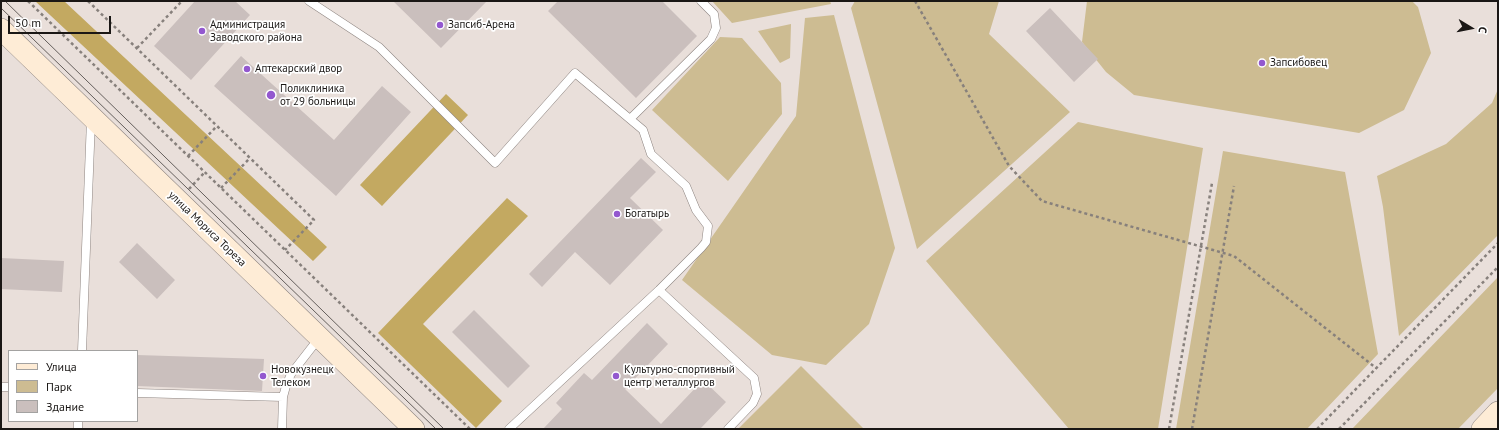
<!DOCTYPE html>
<html>
<head>
<meta charset="utf-8">
<style>
	body { margin:0 }
	#map { position:relative; width:1499px; height:430px; overflow:hidden; background:#e9dfda; font-family:"PT Sans",sans-serif }
	canvas { display:block }
	.frame { position:absolute; inset:0; border:2px solid #1a1715; pointer-events:none }
	.legend { position:absolute; left:8px; top:350px; width:130px; height:72px; box-sizing:border-box; background:#fff; border:1px solid #a3a2a1; margin:0; padding:5px 7px; list-style:none; font-size:12px; color:#1a1715 }
	.legend li { display:flex; align-items:center; gap:8px; height:20px }
	.legend b { width:20px; border:1px solid #a3a2a1 }
	.north { position:absolute; left:1451px; top:8px; width:40px; height:40px; -webkit-text-stroke:3px #fff; paint-order:stroke; rotate:100deg; font-size:11px; font-weight:700; line-height:16px; text-align:center; color:#1a1715 }
	.north::after { content:''; display:block; margin:auto; width:14px; height:18px; background:#1a1715; clip-path:polygon(50% 0,100% 100%,50% 72%,0 100%) }
	.scale { position:absolute; left:8px; top:16px; width:103px; height:18px; box-sizing:border-box; border:2px solid #1a1715; border-top:0; padding-left:5px; font-size:12px; line-height:14px; white-space:nowrap; color:#1a1715; -webkit-text-stroke:3px #fff; paint-order:stroke }
</style>
</head>
<body>
<div id="map">
<canvas width="1499" height="430"></canvas>
<div class="frame"></div>
<ul class="legend">
<li><b style="height:5px;background:#feecd6"></b>Улица</li>
<li><b style="height:11px;background:#cdbc92"></b>Парк</li>
<li><b style="height:11px;background:#cabfbd"></b>Здание</li>
</ul>
<div class="north">С</div>
<div class="scale">50 m</div>
</div>
<script>
const c = document.querySelector('canvas').getContext('2d');
c.lineJoin = 'round';
function paint(path, color) { c.fillStyle = color; c.fill(path, 'evenodd'); }
const shape = rows => new Path2D(rows.map(r => 'M' + r).join(''));
function stroke(path, color, width, dash) { c.strokeStyle = color; c.lineWidth = width; c.lineCap = dash ? 'butt' : 'round'; c.setLineDash(dash || []); c.stroke(path); }
function drawText(font, color, halo, rows, align = 'center') {
  c.font = font + ' "PT Sans",sans-serif'; c.lineWidth = 3.5; c.setLineDash([]); c.textBaseline = 'middle'; c.strokeStyle = halo; c.fillStyle = color; for (const [text, x, y, turn = 0] of rows) {
    c.save(); c.translate(x, y); c.rotate((+turn || 0) * Math.PI / 180); c.textAlign = isNaN(turn) ? turn : align; if (halo) c.strokeText(text, 0, 0); c.fillText(text, 0, 0); c.restore();
  }
}
paint(shape([
	[712,1,830,1,831,4,732,23],
	[855,1,999,1,989,34,1070,112,917,249,851,8],
	[1087,1,1412,1,1418,7,1431,53,1404,110,1359,133,1134,95,1106,72,1082,42],
	[834,15,895,248,869,324,826,365,772,355,682,280,796,116,805,18],
	[791,24,790,58,780,63,758,31],
	[720,37,742,38,781,83,782,114,728,181,652,110],
	[1498,89,1498,235,1399,336,1383,207,1377,176,1446,144,1492,103],
	[1078,122,1203,148,1158,429,1069,429,926,261],
	[1223,151,1345,172,1378,354,1307,429,1176,429],
	[1498,277,1498,388,1458,429,1352,429],
	[801,366,864,429,739,428]
]), '#cdbc92');
paint(shape([
	[35,1,64,1,327,247,313,261],
	[446,94,468,115,382,206,360,185],
	[507,198,528,216,423,324,502,401,476,428,378,333]
]), '#c3a961');
paint(shape([
	[195,1,235,1,250,15,191,80,154,46],
	[393,1,487,1,441,48],
	[558,1,662,1,697,36,636,98,548,11],
	[1050,8,1098,59,1074,82,1026,31],
	[241,56,334,140,382,86,411,112,336,196,214,86],
	[641,158,656,172,630,198,663,230,610,285,575,252,542,287,529,274],
	[137,243,175,280,157,299,119,262],
	[1,258,64,261,62,292,1,289],
	[474,310,530,366,508,388,452,332],
	[647,323,668,344,625,389,661,424,703,380,726,402,700,429,543,429,562,409,556,403,584,373,592,380],
	[137,355,264,359,262,391,137,386]
]), '#cabfbd');
const lane = shape([
	[309,1,379,47,495,163,575,73,643,130,651,154,686,186,696,210,708,226,706,242,701,248,659,290,509,429],
	[630,119,711,39,716,28,714,14,701,1],
	[659,290,754,378,757,394,753,403,728,429],
	[82,351,91,120],
	[1,387,9,387],
	[137,393,283,397],
	[78,429,78,421],
	[282,429,283,397,286,386,291,374,319,338]
]);
const secondary = shape([
	[1,29,414,429],
	[1482,429,1498,412]
]);
stroke(lane, '#8e8581', 9);
stroke(secondary, '#8e8581', 22);
stroke(shape([
	[28,1,470,429],
	[88,1,314,220,285,250],
	[915,1,1009,166,1042,201,1234,256,1376,368],
	[137,48,182,1],
	[188,156,217,126],
	[221,188,250,158],
	[189,189,205,172],
	[1169,429,1212,183],
	[1192,429,1234,186],
	[1317,429,1498,243],
	[1339,429,1498,267]
]), '#87807c', 2.5, [3, 3]);
stroke(lane, '#fff', 8);
stroke(secondary, '#feecd6', 21);
stroke(shape([
	[5,1,444,429],
	[1,8,436,429]
]), '#655f5c', 1);
for (const [x, y, r, color] of [
	[440,25,4,"#9358cf"],
	[202,31,4,"#9358cf"],
	[1262,63,4,"#9358cf"],
	[247,69,4,"#9358cf"],
	[271,95,5,"#9358cf"],
	[617,214,4,"#9358cf"],
	[263,376,4,"#9358cf"],
	[616,376,4,"#9358cf"]
]) { const dot = new Path2D(); dot.arc(x, y, r, 0, 2 * Math.PI); c.fillStyle = color; c.fill(dot); stroke(dot, '#fff', 1.5); }
drawText('11px', '#1a1715', '#fff', [
	["Администрация",210,25],
	["Заводского района",210,38],
	["Запсиб-Арена",448,25],
	["Запсибовец",1270,63],
	["Аптекарский двор",255,69],
	["Поликлиника",280,89],
	["от 29 больницы",280,102],
	["Богатырь",625,214],
	["Новокузнецк",271,370],
	["Телеком",271,383],
	["Культурно-спортивный",624,370],
	["центр металлургов",624,383]
], 'left');
drawText('11px', '#1a1715', '#fff', [
	["улица Мориса Тореза",207,229,44]
]);
</script>
</body>
</html>
